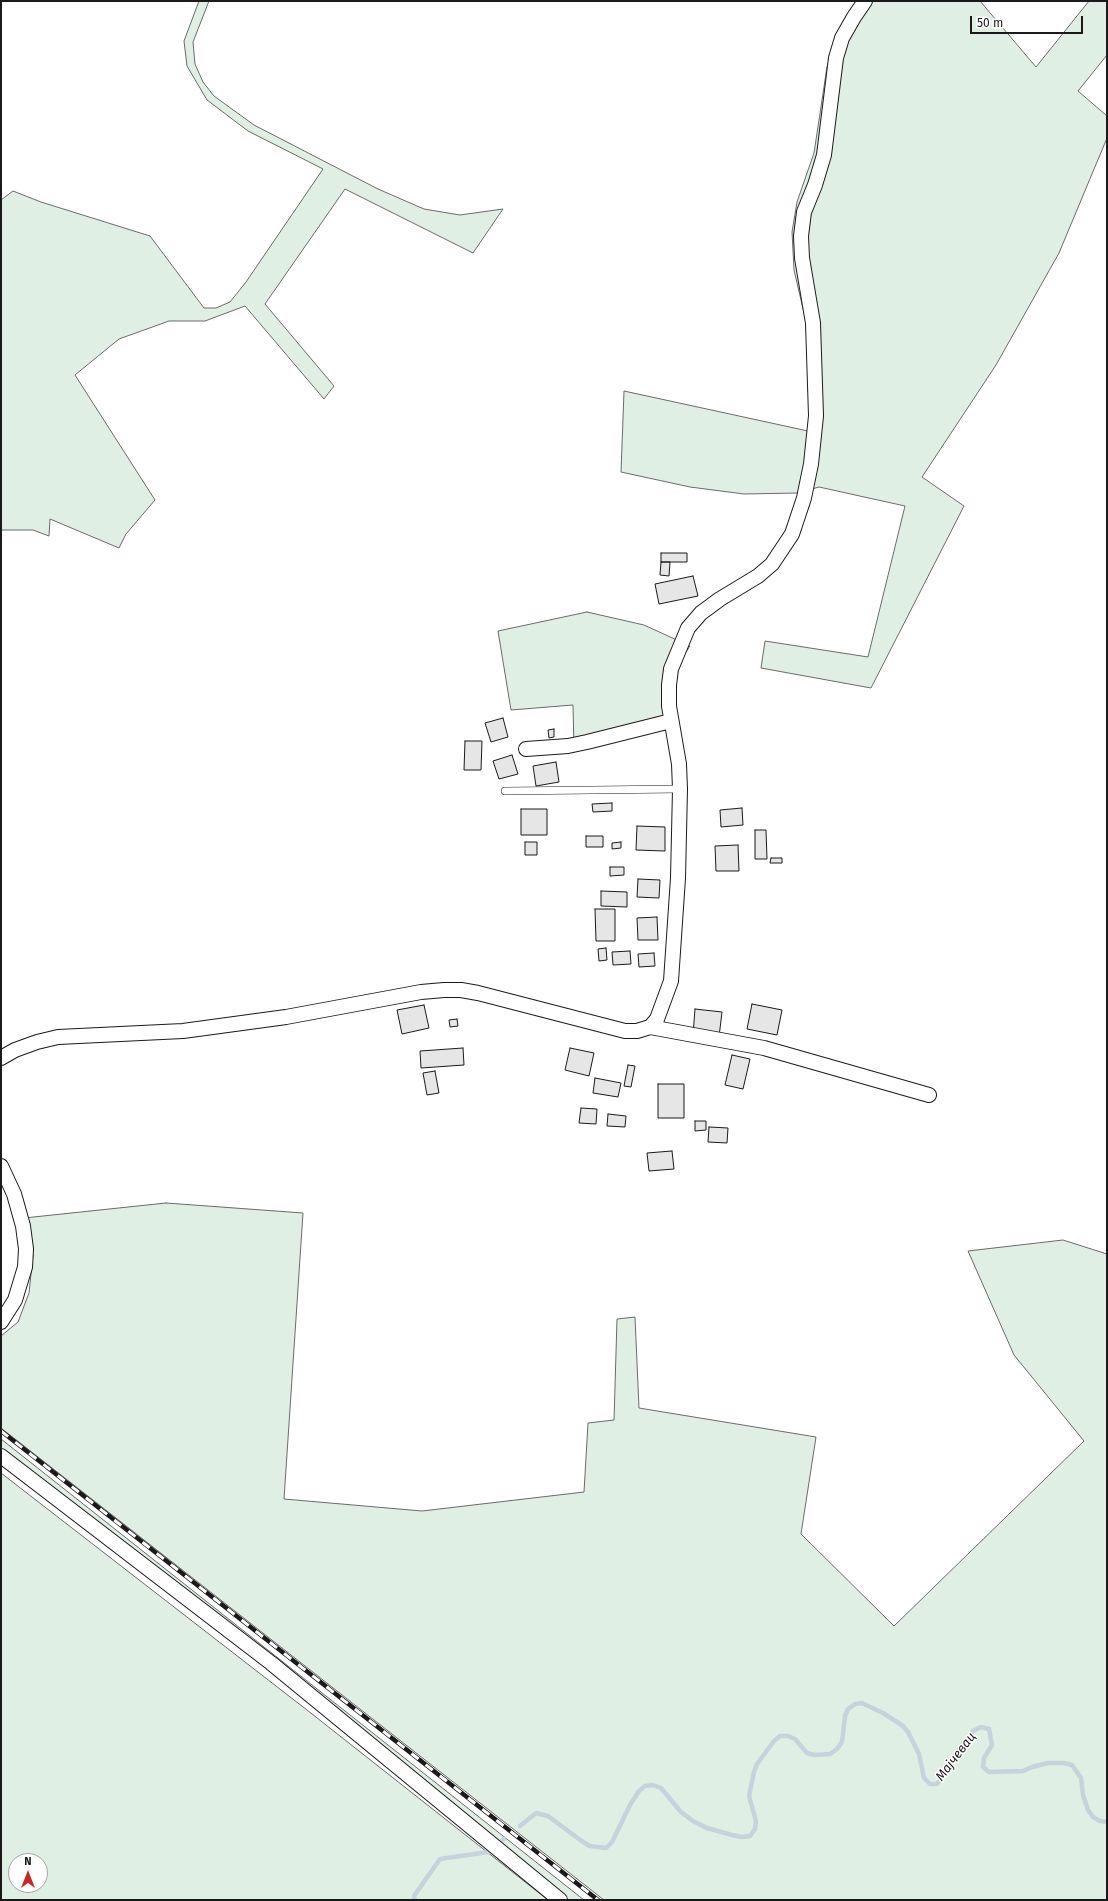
<!DOCTYPE html>
<html>
<head>
<meta charset="utf-8">
<style>
	body { margin:0 }
	#map { position:relative; width:1108px; height:1901px; overflow:hidden; background:#fff; font-family:"Fira Sans",sans-serif }
	canvas { display:block }
	.frame { position:absolute; inset:0; border:2px solid #1a1a1a; pointer-events:none }
	.north { position:absolute; left:8px; top:1853px; width:40px; height:40px; box-sizing:border-box; background:#fff; border:1px solid #a3a3a3; border-radius:50%; rotate:0deg; font-size:11px; font-weight:700; line-height:16px; text-align:center; color:#1a1a1a }
	.north::after { content:''; display:block; margin:auto; width:14px; height:18px; background:#c62828; clip-path:polygon(50% 0,100% 100%,50% 72%,0 100%) }
	.scale { position:absolute; left:970px; top:16px; width:113px; height:18px; box-sizing:border-box; border:2px solid #1a1a1a; border-top:0; padding-left:5px; font-size:12px; line-height:14px; white-space:nowrap; color:#1a1a1a; -webkit-text-stroke:3px #fff; paint-order:stroke }
</style>
</head>
<body>
<div id="map">
<canvas width="1108" height="1901"></canvas>
<div class="frame"></div>
<div class="north">N</div>
<div class="scale">50 m</div>
</div>
<script>
const c = document.querySelector('canvas').getContext('2d');
c.lineJoin = 'round';
function paint(path, color) { c.fillStyle = color; c.fill(path, 'evenodd'); }
const shape = rows => new Path2D(rows.map(r => 'M' + r).join(''));
function stroke(path, color, width, dash) { c.strokeStyle = color; c.lineWidth = width; c.lineCap = dash ? 'butt' : 'round'; c.setLineDash(dash || []); c.stroke(path); }
function drawText(font, color, halo, rows, align = 'center') {
  c.font = font + ' "Fira Sans",sans-serif'; c.lineWidth = 3; c.setLineDash([]); c.textBaseline = 'middle'; c.strokeStyle = halo; c.fillStyle = color; for (const [text, x, y, turn = 0] of rows) {
    c.save(); c.translate(x, y); c.rotate((+turn || 0) * Math.PI / 180); c.textAlign = isNaN(turn) ? turn : align; if (halo) c.strokeText(text, 0, 0); c.fillText(text, 0, 0); c.restore();
  }
}
const green = shape([
	[199,1,209,1,193,42,195,64,203,82,214,96,254,125,378,189,424,209,460,215,503,209,473,253,345,189,265,304,334,386,324,399,245,306,205,321,169,321,119,339,75,375,155,500,126,534,119,548,50,519,49,536,33,530,1,530,1,200,13,191,41,202,150,236,204,308,216,308,230,302,246,282,323,169,248,131,207,100,187,66,184,41,199,1],
	[864,1,980,1,1036,67,1089,1,1107,1,1107,55,1078,91,1107,116,1107,138,1059,253,996,365,922,477,964,506,871,688,761,668,765,641,868,657,905,506,819,487,798,493,744,494,690,487,621,472,624,391,808,431,810,404,808,330,794,270,792,232,797,202,814,153,827,67,838,37,864,1],
	[587,612,644,625,690,646,684,655,674,679,674,723,574,750,573,705,511,710,498,631,587,612],
	[166,1203,303,1213,284,1499,422,1511,584,1492,588,1423,614,1420,617,1319,635,1317,639,1408,816,1437,801,1534,894,1626,1084,1441,1014,1355,968,1251,1063,1240,1107,1254,1107,1900,604,1900,1,1428,1,1336,18,1322,29,1293,33,1255,24,1218,166,1203],
	[1,1439,584,1900,565,1900,1,1457,1,1439],
	[1,1473,307,1710,548,1900,1,1900,1,1473],
	[16,1861,40,1861,40,1885,16,1885,16,1861]
]);
paint(green, '#e0efe3');
stroke(green, '#6a6a6a', 1);
stroke(shape([
	[520,1826,536,1813,548,1816,583,1842,590,1846,606,1848,612,1842,630,1805,639,1791,645,1786,653,1785,661,1788,681,1812,693,1821,707,1828,732,1835,742,1837,750,1836,755,1829,756,1821,749,1796,754,1772,757,1764,774,1741,780,1736,788,1736,795,1739,807,1753,814,1755,830,1754,837,1749,842,1742,845,1716,848,1709,855,1704,862,1703,883,1713,903,1726,908,1732,919,1754,924,1778,930,1784,937,1784,944,1776,956,1753,973,1731,981,1727,989,1729,992,1745,984,1758,983,1767,989,1772,1023,1771,1032,1767,1048,1763,1064,1763,1072,1765,1081,1778,1083,1795,1088,1810,1093,1817,1100,1821,1107,1822],
	[415,1900,414,1896,440,1859,488,1852,504,1839]
]), '#c6d2dc', 4.5);
const building = shape([
	[661,553,687,553,687,562,661,562,661,553],
	[661,562,670,562,669,576,660,575,661,562],
	[693,576,698,596,659,604,655,584,693,576],
	[503,718,508,737,491,742,485,723,503,718],
	[554,729,554,737,549,738,548,730,554,729],
	[465,741,482,741,481,770,464,770,465,741],
	[512,755,518,774,499,779,493,761,512,755],
	[556,762,559,782,536,786,533,766,556,762],
	[612,803,612,811,593,812,592,804,612,803],
	[742,808,743,825,721,827,720,810,742,808],
	[521,809,547,809,547,835,521,835,521,809],
	[637,826,665,827,665,851,636,850,637,826],
	[755,830,766,830,767,859,755,859,755,830],
	[586,836,603,836,603,847,586,847,586,836],
	[525,842,537,842,537,855,525,855,525,842],
	[621,842,621,848,612,849,612,843,621,842],
	[738,845,739,871,716,871,715,846,738,845],
	[771,858,782,858,782,863,770,863,771,858],
	[610,867,624,867,624,875,610,876,610,867],
	[638,879,660,880,659,898,637,897,638,879],
	[601,891,627,892,627,907,601,906,601,891],
	[595,909,615,909,615,941,596,941,595,909],
	[657,917,658,940,638,940,637,918,657,917],
	[606,948,607,960,599,961,598,949,606,948],
	[630,951,631,964,613,965,612,952,630,951],
	[654,953,655,966,639,967,638,954,654,953],
	[752,1004,782,1010,777,1035,747,1029,752,1004],
	[424,1005,429,1028,402,1034,397,1010,424,1005],
	[695,1009,722,1012,719,1037,693,1035,695,1009],
	[457,1019,458,1026,450,1027,449,1020,457,1019],
	[463,1048,464,1065,421,1068,420,1051,463,1048],
	[570,1048,594,1053,589,1076,565,1070,570,1048],
	[732,1055,750,1059,743,1089,725,1085,732,1055],
	[628,1065,635,1066,631,1087,624,1086,628,1065],
	[435,1071,439,1093,427,1095,423,1073,435,1071],
	[595,1078,621,1083,618,1097,593,1093,595,1078],
	[658,1084,684,1084,684,1118,658,1118,658,1084],
	[581,1108,597,1109,596,1124,579,1123,581,1108],
	[608,1114,626,1116,625,1127,607,1126,608,1114],
	[695,1121,706,1121,706,1130,695,1131,695,1121],
	[709,1127,728,1128,727,1143,708,1142,709,1127],
	[672,1151,674,1169,649,1171,647,1153,672,1151]
]);
paint(building, '#e6e6e6');
stroke(building, '#1a1a1a', 1);
const service = shape([
	[505,791,680,789]
]);
const minor = shape([
	[526,749,568,746,587,742,671,721],
	[650,1027,764,1048,929,1095],
	[1,1058,15,1050,37,1042,58,1037,183,1031,286,1017,421,992,444,990,461,990,478,993,625,1031,637,1031,650,1027,657,1019,671,981,678,878,680,789,679,764,669,706,669,685,671,669,688,628,701,613,720,599,758,576,772,564,792,534,804,498,811,464,816,416,813,323,802,258,801,236,804,212,815,185,824,155,836,58,842,38,854,17,865,1],
	[1,1166,14,1194,23,1226,26,1249,25,1267,15,1300,1,1322],
	[1,1456,271,1663,560,1900]
]);
stroke(service, '#1a1a1a', 8);
stroke(minor, '#1a1a1a', 16);
stroke(service, '#fff', 7);
stroke(minor, '#fff', 14);
const rail = shape([
	[1,1431,598,1900]
]);
stroke(rail, '#1a1a1a', 4.5);
stroke(rail, '#fff', 3, [9]);
drawText('italic 13px', '#1a1a1a', '#fff', [
	["Мајчевац",956,1757,-53]
]);
</script>
</body>
</html>
